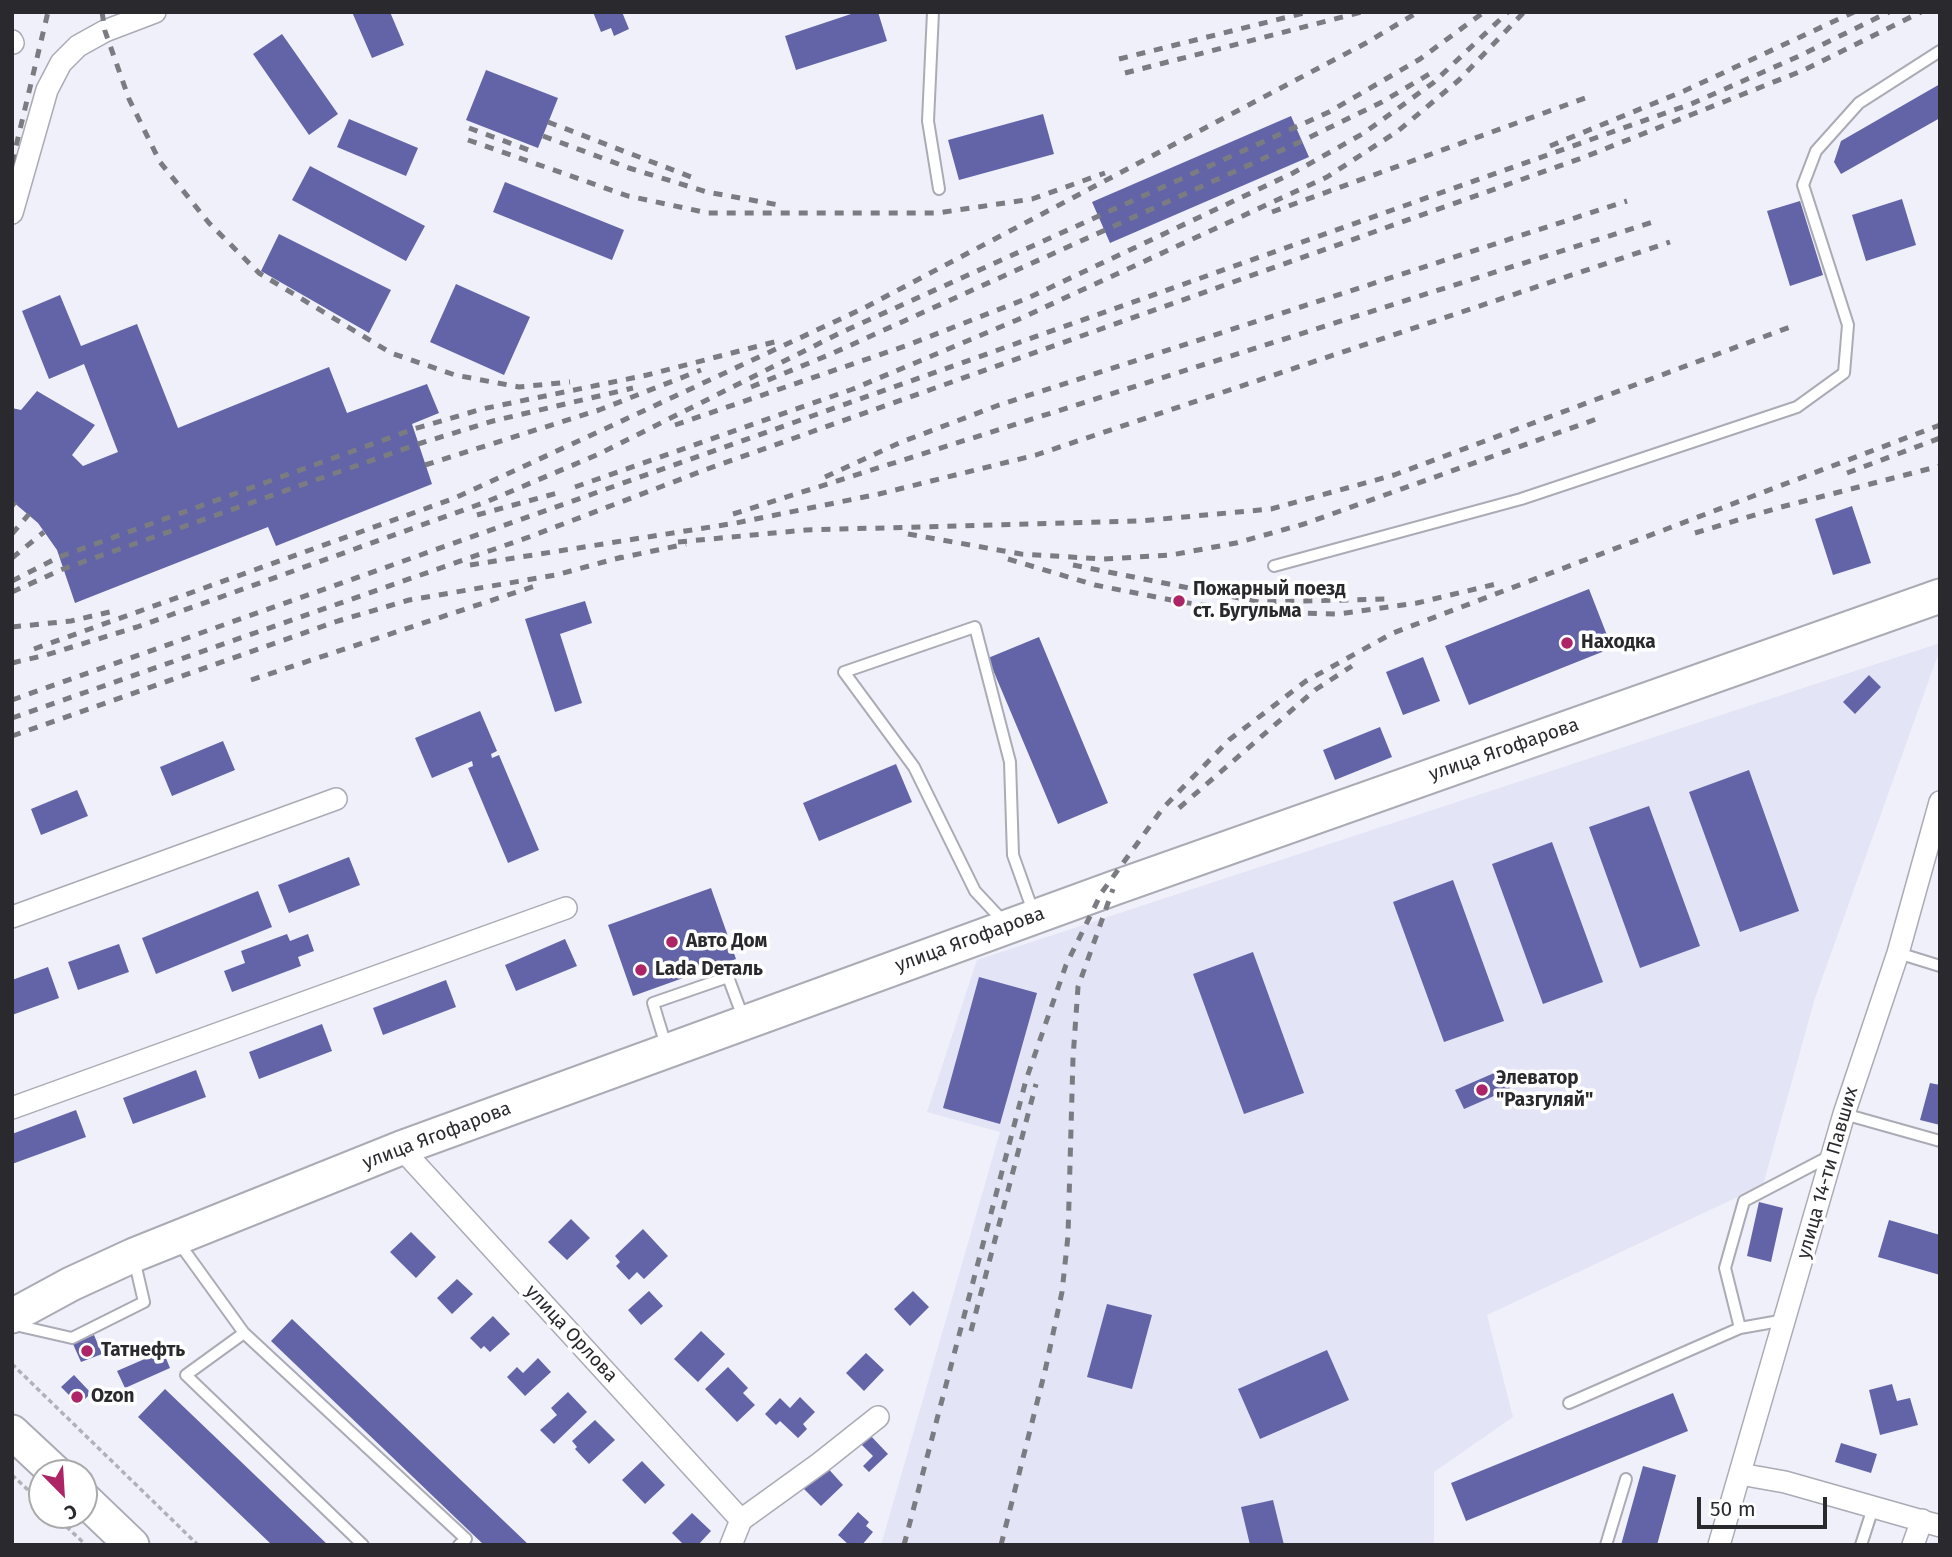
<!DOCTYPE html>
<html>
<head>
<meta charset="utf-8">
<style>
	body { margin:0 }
	#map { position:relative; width:1952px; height:1557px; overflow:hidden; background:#eff0fa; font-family:"Fira Sans",sans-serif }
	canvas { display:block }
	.frame { position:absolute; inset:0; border:14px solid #2a2a2e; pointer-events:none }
	.north { position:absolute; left:28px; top:1459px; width:70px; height:70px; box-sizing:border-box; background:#fff; border:2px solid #aaaaab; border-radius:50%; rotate:156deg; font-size:19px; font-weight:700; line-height:28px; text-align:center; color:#2a2a2e }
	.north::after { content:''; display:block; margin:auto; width:24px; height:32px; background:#ad2467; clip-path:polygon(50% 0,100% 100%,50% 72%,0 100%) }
	.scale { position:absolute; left:1697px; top:1497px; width:130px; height:32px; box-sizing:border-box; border:4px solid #2a2a2e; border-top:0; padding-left:9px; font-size:21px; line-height:24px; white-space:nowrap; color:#2a2a2e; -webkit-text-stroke:5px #fff; paint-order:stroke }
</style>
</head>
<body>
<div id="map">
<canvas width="1952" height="1557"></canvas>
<div class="frame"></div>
<div class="north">С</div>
<div class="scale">50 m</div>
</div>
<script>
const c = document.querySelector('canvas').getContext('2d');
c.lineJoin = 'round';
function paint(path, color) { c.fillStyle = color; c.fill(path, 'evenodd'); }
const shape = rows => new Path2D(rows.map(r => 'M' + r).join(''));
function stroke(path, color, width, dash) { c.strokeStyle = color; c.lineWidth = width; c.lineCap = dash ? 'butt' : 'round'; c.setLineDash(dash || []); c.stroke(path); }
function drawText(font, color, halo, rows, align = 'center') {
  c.font = font + ' "Fira Sans",sans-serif'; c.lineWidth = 7; c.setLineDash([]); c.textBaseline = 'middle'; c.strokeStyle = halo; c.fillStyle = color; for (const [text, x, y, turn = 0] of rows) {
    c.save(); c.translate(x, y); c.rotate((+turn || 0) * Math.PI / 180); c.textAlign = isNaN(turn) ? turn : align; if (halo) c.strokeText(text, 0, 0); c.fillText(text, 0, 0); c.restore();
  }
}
paint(shape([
	[1940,643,1940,649,1815,998,1763,1185,1487,1315,1513,1417,1434,1472,1434,1545,881,1545,1000,1132,927,1112,977,960]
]), '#e3e4f5');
paint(shape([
	[352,12,390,12,404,45,372,58],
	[593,12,622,12,629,29,614,36,611,28,601,32],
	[857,12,878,12,887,41,796,70,785,36],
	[282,34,338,114,309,135,253,54],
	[486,70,558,98,538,148,466,120],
	[1940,84,1940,118,1841,174,1834,162,1841,141],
	[1043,114,1054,154,959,180,948,140],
	[1291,116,1309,157,1110,243,1092,202],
	[349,119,418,148,406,176,337,147],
	[310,166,425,226,406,261,292,200],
	[505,182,624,230,612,260,493,212],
	[1902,199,1916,245,1866,261,1852,215],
	[1800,201,1823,275,1790,286,1767,211],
	[279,234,391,290,369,333,261,271],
	[456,284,530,317,504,375,430,342],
	[60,295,81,346,137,324,178,428,329,367,347,413,427,384,439,413,412,424,432,484,276,546,268,527,75,603,57,550,38,523,12,501,12,408,21,410,37,391,95,425,72,455,83,466,118,452,84,364,49,379,22,311],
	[1852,506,1871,563,1833,575,1815,519],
	[1589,589,1612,648,1469,705,1445,646],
	[585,601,592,623,560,634,582,703,555,712,525,619],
	[1039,637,1108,803,1058,824,988,658],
	[1423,657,1440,701,1403,715,1386,672],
	[1869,675,1881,687,1855,714,1843,702],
	[480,711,497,751,491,754,492,758,499,755,539,850,508,863,468,768,473,766,472,761,432,778,415,738],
	[1380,727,1392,757,1335,780,1323,750],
	[223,741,235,770,172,796,160,767],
	[896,764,912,802,819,841,803,803],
	[1749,770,1799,911,1740,932,1689,792],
	[77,790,88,816,41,835,31,809],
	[1649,806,1700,946,1640,968,1589,827],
	[1552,842,1603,982,1543,1004,1492,864],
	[349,857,360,885,289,913,278,885],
	[1453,880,1504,1021,1444,1042,1393,902],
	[711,888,736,959,633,996,608,925],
	[258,891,272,927,156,974,142,938],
	[287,934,290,941,308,934,314,951,298,957,301,966,232,992,224,971,245,963,241,951],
	[565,939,577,966,516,991,505,965],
	[119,944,129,972,78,990,68,962],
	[1253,952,1304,1093,1244,1114,1193,974],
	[48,967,59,998,12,1015,12,980],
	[979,977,1037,993,1000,1124,943,1108],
	[446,980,456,1007,383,1035,373,1008],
	[322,1024,332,1051,259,1079,249,1052],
	[196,1070,206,1097,133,1124,123,1098],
	[1501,1070,1510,1089,1464,1109,1455,1090],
	[1930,1083,1940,1085,1940,1125,1920,1120],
	[76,1110,86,1137,12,1164,12,1134],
	[1759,1202,1783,1208,1771,1262,1747,1256],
	[571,1219,590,1238,567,1260,548,1242],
	[1889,1220,1940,1235,1940,1275,1878,1257],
	[643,1229,668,1256,644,1279,637,1272,629,1280,616,1266,620,1262,615,1256],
	[411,1232,436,1257,416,1278,390,1252],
	[457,1279,473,1294,452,1314,437,1298],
	[649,1291,663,1306,641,1325,628,1310],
	[913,1291,929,1307,910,1326,894,1309],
	[1107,1304,1152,1315,1132,1389,1087,1377],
	[493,1316,510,1334,490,1352,484,1346,481,1349,470,1338],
	[292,1319,529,1545,484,1545,271,1341],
	[701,1331,725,1354,698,1382,674,1359],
	[94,1335,102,1354,81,1362,73,1344],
	[1327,1350,1349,1400,1260,1439,1238,1389],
	[163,1351,170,1368,125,1388,117,1371],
	[866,1353,884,1370,864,1391,846,1373],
	[538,1358,551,1372,525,1396,507,1377,517,1367,523,1373],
	[728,1367,748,1388,743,1393,755,1405,737,1422,705,1389],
	[74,1375,91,1393,79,1405,61,1387],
	[1892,1384,1897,1401,1910,1398,1918,1425,1880,1435,1869,1390],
	[165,1389,328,1545,272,1545,138,1417],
	[568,1392,587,1412,554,1444,540,1430,557,1415,551,1408],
	[1673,1393,1688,1431,1466,1521,1451,1483],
	[800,1397,815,1412,803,1424,807,1429,798,1438,780,1421,776,1425,765,1414,780,1398,790,1408],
	[595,1420,615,1440,589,1464,575,1449,577,1447,572,1441],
	[869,1434,888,1454,869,1472,863,1466,873,1456,860,1443],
	[1841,1443,1877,1454,1871,1473,1835,1462],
	[642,1461,665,1485,645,1504,622,1480],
	[824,1464,843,1485,821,1506,801,1486],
	[1643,1466,1676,1475,1657,1545,1621,1545],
	[1273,1500,1284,1545,1250,1545,1241,1507],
	[858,1512,869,1522,866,1526,873,1532,862,1545,849,1545,838,1535],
	[692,1513,711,1531,698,1545,684,1545,672,1533]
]), '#6364a7');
const service = shape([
	[933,12,928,121,939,189],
	[1274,566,1521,499,1797,407,1844,373,1848,325,1803,185,1816,151,1859,103,1940,51],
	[1004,922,975,891,914,767,844,672,975,627,1010,762,1013,855,1034,914],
	[1898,953,1940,966],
	[667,1049,653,1003,728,977,744,1020],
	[1844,1114,1940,1141],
	[179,1243,244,1333,186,1375,363,1545],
	[15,1325,72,1338,144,1302,134,1259],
	[1740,1328,1725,1268,1744,1201,1830,1156],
	[244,1333,466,1539,459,1545],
	[1569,1403,1740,1328,1785,1320],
	[1606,1545,1626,1479],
	[1861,1545,1873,1508]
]);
const minor = shape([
	[12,41,13,43],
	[12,213,47,90,61,63,78,46,105,31,155,12],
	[12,917,336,799],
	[12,1108,566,908],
	[401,1148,741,1520],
	[1740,1474,1785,1482,1940,1526],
	[741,1520,820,1463,878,1417],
	[731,1545,741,1520],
	[1719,1545,1844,1114,1898,953,1940,802],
	[1913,1545,1922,1520]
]);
const primary = shape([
	[12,1316,71,1284,134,1255,401,1148,1114,888,1940,596],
	[12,1432,56,1473],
	[84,1499,132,1545]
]);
stroke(service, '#aaabb4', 14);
stroke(minor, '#aaabb4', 24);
stroke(primary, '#aaabb4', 37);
stroke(shape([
	[12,1364,198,1545],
	[12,1475,42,1503],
	[54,1515,86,1545]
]), '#b0b1b9', 3.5, [5, 3.5]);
stroke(service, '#fff', 10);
stroke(minor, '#fff', 21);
stroke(primary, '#fff', 33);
stroke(shape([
	[102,12,105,31,129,99,160,162,209,223,259,273,391,353,455,375,519,387,570,382],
	[1119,59,1308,12],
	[1125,73,1362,12],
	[548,122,699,180],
	[469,128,534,152],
	[543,136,629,168,707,192,779,205],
	[468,140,628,196,708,213,937,213,1032,199,1105,173],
	[1550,146,1684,91,1854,12],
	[12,163,48,12],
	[1272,212,1588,97],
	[751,387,831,354,1302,141,1382,102,1431,73],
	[675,425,908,345,1028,298,1293,173,1364,133,1433,83,1508,12],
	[425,465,599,410,701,370],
	[1847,473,1940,438],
	[825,477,899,443,999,405,1627,201],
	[575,487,853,389,1017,320,1327,177,1398,131,1459,80,1524,12],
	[12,506,15,502],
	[733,514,1653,222],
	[477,515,561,492],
	[1695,533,1781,507,1940,466],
	[12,534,29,514],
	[908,534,1021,554,1104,559,1171,555,1236,543,1304,524,1602,417],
	[678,542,806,530,1140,521,1271,509,1394,475,1790,327],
	[12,558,44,532],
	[615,559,686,544],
	[1008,559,1095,585,1181,602,1258,612,1339,614,1417,603,1496,584],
	[470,565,736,523,879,494,1036,455,1670,242],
	[1073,565,1259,602,1388,599],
	[12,581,59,557,414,429,482,409,647,375,778,341],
	[12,592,63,569,418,444,493,421,633,388],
	[12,627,71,621,118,610],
	[34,649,455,498,611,426,864,308,1366,43,1418,12],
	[12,663,46,655,137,627,486,502,599,454,842,332,1329,112,1420,59,1484,12],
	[251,680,535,586],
	[12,700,1691,104,1797,57,1889,12],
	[12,718,529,537,710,468,1582,158,1804,70,1921,12],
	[12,736,338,621,409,600,556,575,622,557],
	[1179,808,1315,690,1352,666],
	[971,1331,1036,1084],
	[904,1545,1026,1080,1066,965,1102,892,1163,808,1229,740,1306,681,1393,633,1940,425],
	[1001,1545,1045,1371,1062,1292,1068,1236,1073,1058,1078,987,1113,889]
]), '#7b7c82', 5, [9, 9]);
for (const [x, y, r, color] of [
	[1179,601,7,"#ad2467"],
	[1567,643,7,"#ad2467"],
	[672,942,7,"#ad2467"],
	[641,970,7,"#ad2467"],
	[1482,1090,7,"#ad2467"],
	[87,1351,7,"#ad2467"],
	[77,1397,7,"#ad2467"]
]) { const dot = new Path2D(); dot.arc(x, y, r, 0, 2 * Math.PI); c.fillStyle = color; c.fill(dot); stroke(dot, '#fff', 2.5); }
drawText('bold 19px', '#2a2a2e', '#fff', [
	["Пожарный поезд",1193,590],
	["ст. Бугульма",1193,612],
	["Находка",1581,643],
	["Авто Дом",686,942],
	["Lada Dеталь",655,970],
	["Элеватор",1496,1079],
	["\"Разгуляй\"",1496,1101],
	["Татнефть",101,1351],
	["Ozon",91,1397]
], 'left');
drawText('19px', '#2a2a2e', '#fff', [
	["улица Ягофарова",1504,750,-19],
	["улица Ягофарова",970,940,-20],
	["улица Ягофарова",437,1136,-21],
	["улица 14-ти Павших",1828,1173,-74],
	["улица Орлова",571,1334,47]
]);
</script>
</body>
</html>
